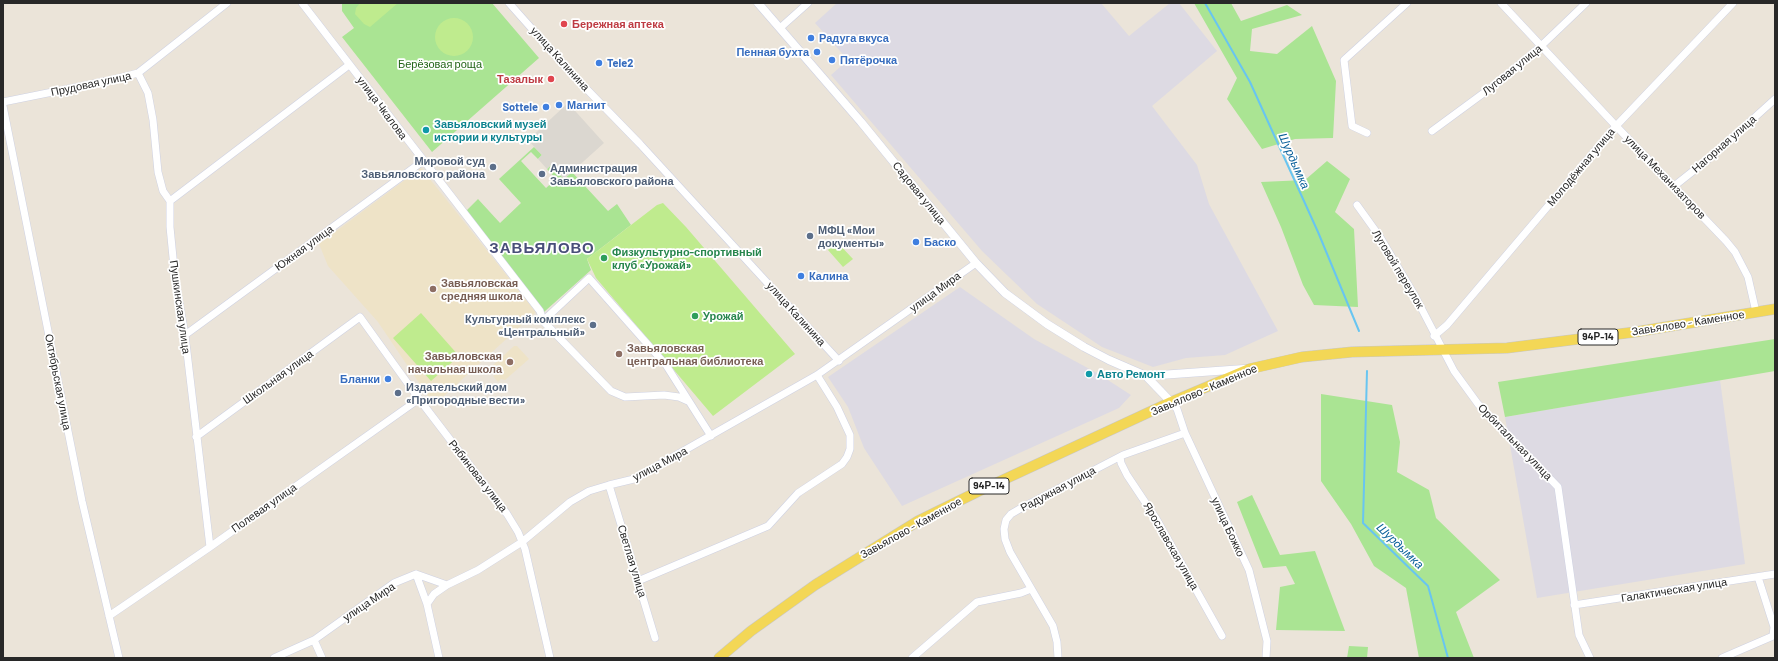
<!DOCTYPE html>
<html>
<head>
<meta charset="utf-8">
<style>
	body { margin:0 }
	#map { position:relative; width:1778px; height:661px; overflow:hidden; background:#ebe4d9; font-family:Barlow,sans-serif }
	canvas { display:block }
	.frame { position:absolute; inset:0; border:4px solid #282828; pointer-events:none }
</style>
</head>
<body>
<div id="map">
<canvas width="1778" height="661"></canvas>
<div class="frame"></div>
</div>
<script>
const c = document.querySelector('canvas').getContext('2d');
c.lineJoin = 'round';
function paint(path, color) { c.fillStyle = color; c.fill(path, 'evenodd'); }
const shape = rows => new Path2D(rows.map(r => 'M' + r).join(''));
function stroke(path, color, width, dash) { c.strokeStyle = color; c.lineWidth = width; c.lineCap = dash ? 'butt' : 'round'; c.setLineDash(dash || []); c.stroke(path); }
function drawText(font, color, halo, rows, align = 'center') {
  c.font = font + ' Barlow,sans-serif'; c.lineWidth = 3.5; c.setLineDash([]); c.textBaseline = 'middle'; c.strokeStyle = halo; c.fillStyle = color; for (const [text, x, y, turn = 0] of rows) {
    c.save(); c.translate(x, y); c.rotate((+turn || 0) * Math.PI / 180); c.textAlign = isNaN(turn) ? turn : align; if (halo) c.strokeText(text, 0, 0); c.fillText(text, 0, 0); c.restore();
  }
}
paint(shape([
	[837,3,1101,3,1129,36,1170,3,1179,3,1217,51,1152,106,1197,165,1209,204,1278,331,1225,355,1186,358,1153,367,1102,347,1037,304,982,251,831,75,848,60,815,23],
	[960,287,1034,339,1097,373,1131,395,1119,408,902,506,864,448,848,407,828,377],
	[1720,380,1745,564,1537,598,1505,417]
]), '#dddae3');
paint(shape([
	[421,168,536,312,434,405,378,322,328,266,319,244],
	[514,346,517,346,529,359,505,380,501,379,498,382,493,376,496,374,491,369,492,366]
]), '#eee3c7');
paint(shape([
	[342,3,492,3,539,58,432,152,342,37,354,28,342,11],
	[1194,3,1231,3,1241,21,1287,5,1302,15,1252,29,1250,51,1277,54,1312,26,1336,81,1333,138,1295,139,1262,149,1227,99,1237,78],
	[534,147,542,155,538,159,531,152,521,161,546,188,556,179,547,169,551,165,564,179,572,172,608,211,617,204,631,225,587,259,591,270,544,312,465,212,478,199,500,223,521,203,499,179],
	[1327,161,1350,179,1335,212,1354,229,1358,307,1314,305,1303,285,1281,227,1261,182,1305,180],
	[1775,339,1775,371,1505,417,1498,382],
	[1321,394,1392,405,1400,442,1397,472,1429,490,1436,518,1500,580,1456,612,1474,658,1419,658,1406,588,1374,566,1351,524,1321,481],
	[1252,495,1280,555,1315,551,1345,631,1276,630,1280,587,1295,584,1286,566,1263,568,1237,502],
	[1349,646,1368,647,1367,658,1347,658]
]), '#aae493');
paint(shape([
	[360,3,398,3,370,27,364,24,355,14,356,8],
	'435 37a19 19 0 1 1 38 0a19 19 0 1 1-38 0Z',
	[663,203,686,227,795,354,713,416,596,278,587,259,657,205],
	[837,242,853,259,843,267,828,250],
	[421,313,459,356,431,381,393,338]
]), '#bfeb8e');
paint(shape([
	[568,103,604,143,564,179,551,165,547,169,538,159,542,155,528,140]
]), '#dbd7d0');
stroke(shape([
	[1205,3,1250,82,1318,232,1359,331],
	[1367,371,1363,523,1428,586,1448,658]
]), '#68c5f1', 2);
const minor = shape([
	[302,3,540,311,543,321,611,391,625,397,664,395,679,397,688,401],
	[509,3,573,75,640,144,839,361],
	[1501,3,1616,126,1726,241,1735,252,1748,277,1756,312],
	[780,28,808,3],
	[138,73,148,93,153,120,158,172,163,191,170,201,170,227,175,278,185,335,210,547],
	[3,102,107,81,138,73,227,3],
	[3,106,82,501,119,658],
	[1432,131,1500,81,1541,46,1586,3],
	[1367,133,1352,126,1344,60,1407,3],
	[1673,187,1712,156,1775,99],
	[170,201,349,65],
	[1357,205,1380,237,1415,296,1454,371,1478,404,1558,487,1579,635,1590,658],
	[543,321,589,278,666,365,711,436],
	[185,335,423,161],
	[1434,336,1447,325,1616,126,1733,3],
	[1171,402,1177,409,1185,433,1249,570,1267,641,1266,658],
	[196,437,360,317,419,399,507,514,518,532,525,549,550,658],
	[1120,457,1121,463,1127,475,1157,520,1222,636],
	[609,485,655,638],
	[416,574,427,604,439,658],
	[638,581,768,526,798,493,842,464,847,457,850,449,850,435,837,407,817,375],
	[427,604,434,594,447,585],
	[1574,605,1775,574],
	[109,616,210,547,419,399],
	[314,640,322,658],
	[274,658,314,640,394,583,416,574,447,585,478,570,522,542,570,502,589,491,609,485,634,479,817,375,976,263],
	[912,658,977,602,1021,593,1031,589],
	[1058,658,1057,642,1053,626,1010,552,1005,539,1004,529,1006,520,1011,514,1023,507,1123,455,1185,433],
	[1722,658,1773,636,1774,627,1758,577]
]);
const tertiary = shape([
	[758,3,861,122,976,263,1005,293,1047,324,1084,347,1109,360,1146,376,1171,402],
	[1146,376,1244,369]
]);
const primary = shape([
	[719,658,751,631,815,585,918,521,977,492,1171,402,1249,369,1302,357,1352,352,1507,348,1635,332,1775,309]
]);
stroke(minor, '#ced1e2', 8);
stroke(tertiary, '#ced1e2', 9);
stroke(primary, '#c7c7c7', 11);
stroke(minor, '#fff', 7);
stroke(tertiary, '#fff', 8);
stroke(primary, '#f3d756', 10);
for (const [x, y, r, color] of [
	[564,24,4,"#e0444e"],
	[811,38,4,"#3f7fe0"],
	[817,52,4,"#3f7fe0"],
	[832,60,4,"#3f7fe0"],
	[599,63,4,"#3f7fe0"],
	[551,79,4,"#e0444e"],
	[559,105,4,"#3f7fe0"],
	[546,107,4,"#3f7fe0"],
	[426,130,4,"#0f9aa8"],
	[493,167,4,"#5c6f8a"],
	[542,174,4,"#5c6f8a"],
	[810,236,4,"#5c6f8a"],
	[916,242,4,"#3f7fe0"],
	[604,258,4,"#2e9e5b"],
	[801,276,4,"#3f7fe0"],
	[433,289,4,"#8d6e63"],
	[695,316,4,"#2e9e5b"],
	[593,325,4,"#5c6f8a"],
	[619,354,4,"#8d6e63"],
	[510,362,4,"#8d6e63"],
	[1089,374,4,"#0f9aa8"],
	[388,379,4,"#3f7fe0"],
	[398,393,4,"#5c6f8a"]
]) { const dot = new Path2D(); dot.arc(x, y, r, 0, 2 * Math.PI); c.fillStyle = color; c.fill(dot); stroke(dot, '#fff', 1.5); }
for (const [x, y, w] of [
	[1598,337,40],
	[989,486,40]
]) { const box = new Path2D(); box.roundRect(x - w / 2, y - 8, w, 16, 3); c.fillStyle = '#fff'; c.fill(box); stroke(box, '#282828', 1); }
drawText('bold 10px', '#282828', null, [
	["94Р-14",1598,337],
	["94Р-14",989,486]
]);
drawText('bold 11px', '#be3a42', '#fff', [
	["Бережная аптека",572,24],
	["Тазалык",543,79,"right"]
], 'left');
drawText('bold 11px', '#366cbe', '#fff', [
	["Радуга вкуса",819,38],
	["Пенная бухта",809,52,"right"],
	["Пятёрочка",840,60],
	["Tele2",607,63],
	["Магнит",567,105],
	["Sottele",538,107,"right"],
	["Баско",924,242],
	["Калина",809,276],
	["Бланки",380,379,"right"]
], 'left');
drawText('11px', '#282828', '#fff', [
	["улица Калинина",560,59,48],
	["Луговая улица",1512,70,-39],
	["Прудовая улица",91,84,-12],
	["улица Чкалова",382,108,53],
	["Нагорная улица",1724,144,-41],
	["Молодёжная улица",1581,167,-50],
	["улица Механизаторов",1665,177,46],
	["Садовая улица",919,193,51],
	["Южная улица",304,248,-36],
	["Луговой переулок",1398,269,59],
	["улица Мира",935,292,-36],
	["Пушкинская улица",180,307,82],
	["улица Калинина",796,314,48],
	["Завьялово - Каменное",1688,323,-9],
	["Школьная улица",278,377,-36],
	["Октябрьская улица",58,382,79],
	["Завьялово - Каменное",1204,390,-23],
	["Орбитальная улица",1515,442,46],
	["улица Мира",660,464,-28],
	["Рябиновая улица",478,476,52],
	["Радужная улица",1058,489,-28],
	["Полевая улица",264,508,-35],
	["улица Божко",1228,527,65],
	["Завьялово - Каменное",911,528,-29],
	["Ярославская улица",1171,546,60],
	["Светлая улица",632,561,73],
	["Галактическая улица",1674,590,-9],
	["улица Мира",369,602,-34]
]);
drawText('11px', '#236518', '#fff', [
	["Берёзовая роща",440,64]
]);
drawText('bold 11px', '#0d838f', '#fff', [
	["Завьяловский музей",434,124],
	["истории и культуры",434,137],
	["Авто Ремонт",1097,374]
], 'left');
drawText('bold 11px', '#4e5e75', '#fff', [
	["Мировой суд",485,161,"right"],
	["Завьяловского района",485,174,"right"],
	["Администрация",550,168],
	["Завьяловского района",550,181],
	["МФЦ «Мои",818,230],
	["документы»",818,243],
	["Культурный комплекс",585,319,"right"],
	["«Центральный»",585,332,"right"],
	["Издательский дом",406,387],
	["«Пригородные вести»",406,400]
], 'left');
drawText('bold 11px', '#27864d', '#fff', [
	["Физкультурно-спортивный",612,252],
	["клуб «Урожай»",612,265],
	["Урожай",703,316]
], 'left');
drawText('bold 11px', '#785e54', '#fff', [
	["Завьяловская",441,283],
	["средняя школа",441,296],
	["Завьяловская",627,348],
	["центральная библиотека",627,361],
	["Завьяловская",502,356,"right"],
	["начальная школа",502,369,"right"]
], 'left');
drawText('italic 12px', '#0a609a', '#fff', [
	["Шурдымка",1294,161,66],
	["Шурдымка",1400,546,44]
]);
c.letterSpacing = '1px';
drawText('bold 15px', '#484e79', '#fff', [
	["ЗАВЬЯЛОВО",542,248]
]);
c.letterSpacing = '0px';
</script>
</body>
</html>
